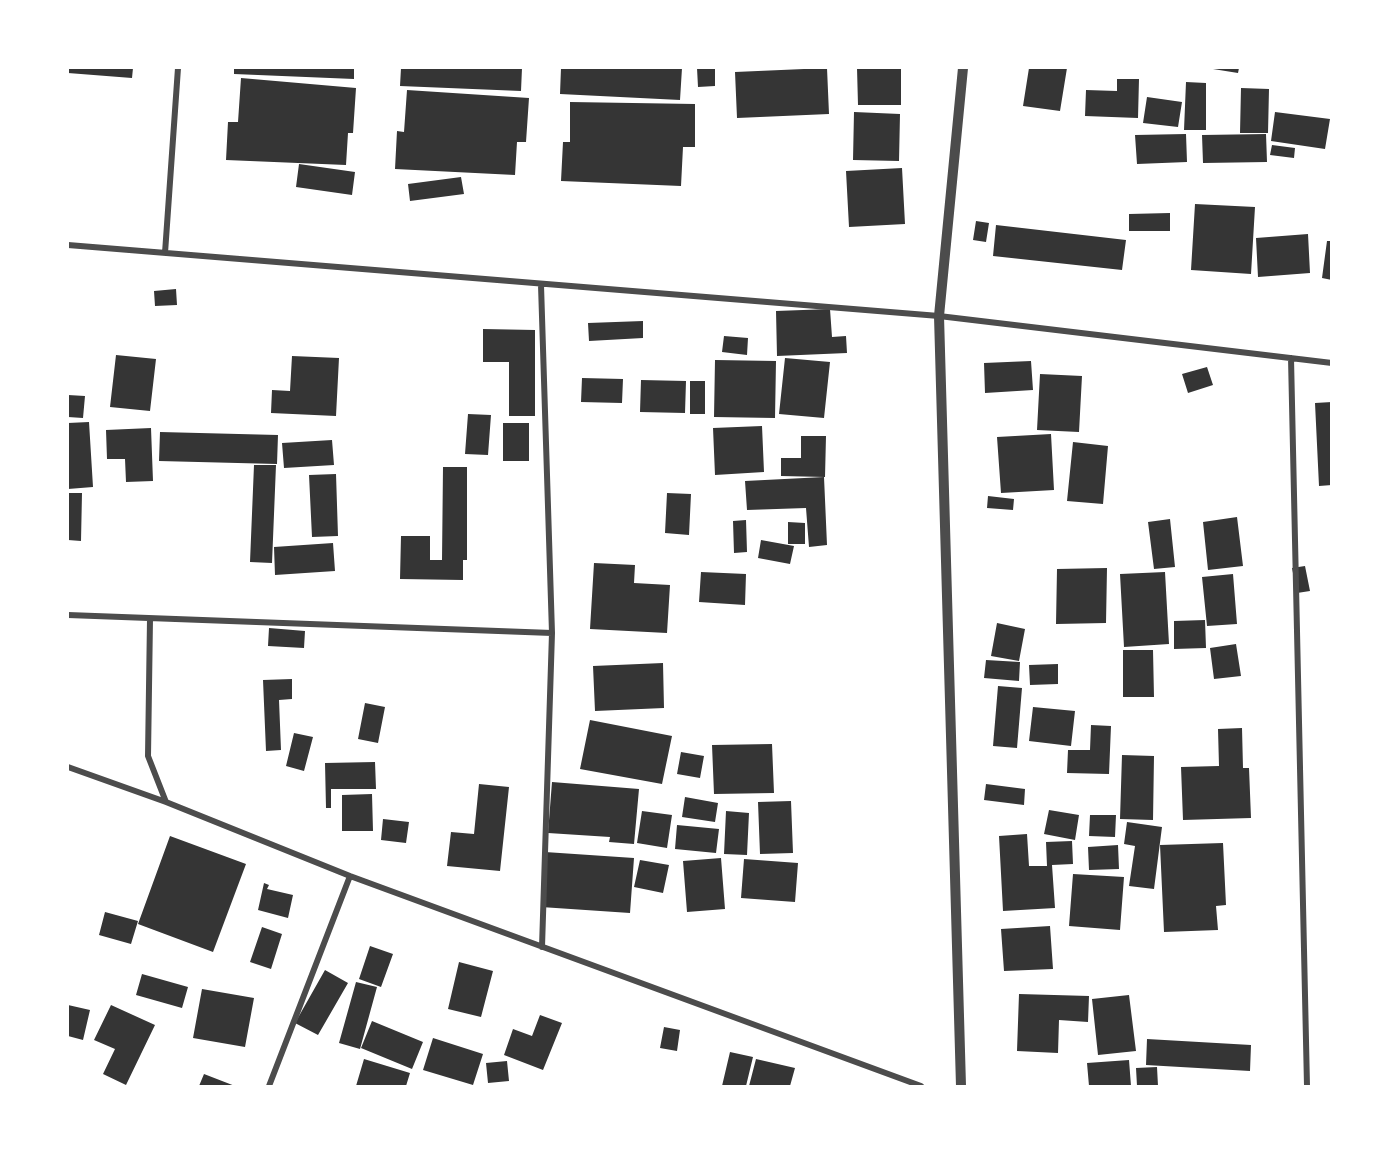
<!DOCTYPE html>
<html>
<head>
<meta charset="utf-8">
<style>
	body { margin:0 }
	#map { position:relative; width:1399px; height:1154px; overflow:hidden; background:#fff; font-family:"Fira Sans Condensed",sans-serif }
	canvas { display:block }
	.frame { position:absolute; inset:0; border:69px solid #fff; pointer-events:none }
</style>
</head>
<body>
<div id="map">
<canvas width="1399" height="1154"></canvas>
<div class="frame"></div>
</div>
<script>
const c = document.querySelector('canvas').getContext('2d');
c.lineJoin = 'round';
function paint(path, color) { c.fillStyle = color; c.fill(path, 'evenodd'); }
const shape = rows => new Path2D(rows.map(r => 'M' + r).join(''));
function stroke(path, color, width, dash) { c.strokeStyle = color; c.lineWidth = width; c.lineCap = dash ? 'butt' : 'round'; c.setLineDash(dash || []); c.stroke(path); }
paint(shape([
	[68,68,133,68,132,78,68,73],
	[234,68,354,68,354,79,234,74],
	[401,68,522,68,521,91,400,86],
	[561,68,682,68,680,100,560,94],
	[697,68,715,68,715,86,698,87],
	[827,68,829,114,737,118,735,72],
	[857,68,901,68,901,105,858,105],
	[1029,68,1067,68,1060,111,1023,106],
	[1213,68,1239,68,1238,73,1213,69],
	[241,78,356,88,353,133,348,133,346,165,226,160,228,122,238,122],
	[1117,79,1139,79,1138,118,1085,116,1086,90,1117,91],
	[1186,82,1206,83,1206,130,1184,130],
	[1241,88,1269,89,1268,133,1240,133],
	[407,90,529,98,526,142,517,142,515,175,395,169,397,131,404,132],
	[1147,97,1182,102,1178,127,1143,123],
	[570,102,695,104,695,147,683,147,681,186,561,181,563,142,570,142],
	[854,112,900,114,899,161,853,160],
	[1275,112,1330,119,1325,149,1271,141],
	[1186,134,1187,162,1137,164,1135,135],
	[1266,134,1267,162,1203,163,1202,135],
	[1272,145,1295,148,1294,158,1270,155],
	[299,164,355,172,352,195,296,187],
	[902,168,905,224,849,227,846,171],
	[461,177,464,194,410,201,408,184],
	[1195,204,1255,207,1251,274,1191,270],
	[1170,213,1170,231,1129,231,1129,214],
	[976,221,989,223,986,242,973,240],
	[996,225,1126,240,1122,270,993,256],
	[1308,234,1310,273,1258,277,1256,238],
	[1327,241,1332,241,1332,280,1322,278],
	[176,289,177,305,155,306,154,291],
	[830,309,832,337,846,336,847,353,777,356,776,311],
	[643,321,643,338,589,341,588,323],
	[483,329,535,330,535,416,509,416,509,362,483,362],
	[724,336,748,338,747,355,722,352],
	[116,355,156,359,150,411,110,407],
	[292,356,339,358,336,416,271,413,272,390,290,391],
	[785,358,830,362,824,418,779,414],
	[715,360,776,361,775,418,714,417],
	[1031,361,1033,390,985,393,984,363],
	[1207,367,1213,385,1188,393,1182,374],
	[1040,374,1082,376,1079,432,1037,430],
	[582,378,623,379,622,403,581,402],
	[641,380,686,381,685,413,640,412],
	[690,381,705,381,705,414,690,414],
	[68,395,85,396,83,418,68,417],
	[1332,402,1332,485,1319,486,1315,403],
	[468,414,491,415,488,455,465,454],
	[89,422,93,487,68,489,68,423],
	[503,423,529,423,529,461,503,461],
	[762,426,764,472,715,475,713,428],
	[151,428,153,481,126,482,125,459,107,459,106,430],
	[160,432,278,435,277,464,159,461],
	[1051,434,1054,490,1001,493,997,437],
	[801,436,826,436,825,477,781,476,781,458,801,458],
	[332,440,334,465,284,468,282,443],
	[1073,442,1108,446,1103,504,1067,501],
	[254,465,276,465,272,563,250,562],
	[443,467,467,467,467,560,463,560,463,580,400,579,401,536,430,536,430,560,442,560],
	[336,474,338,536,312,537,309,475],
	[824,477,827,545,809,547,806,508,747,510,745,481],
	[68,493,82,493,81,541,68,540],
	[667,493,691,494,689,535,665,533],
	[988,496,1014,499,1013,510,987,508],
	[1237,517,1243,566,1208,570,1203,522],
	[1170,519,1175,567,1154,569,1148,522],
	[746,520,747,552,734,553,733,521],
	[788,522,805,523,805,544,788,544],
	[761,540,794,546,790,564,758,558],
	[333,543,335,571,275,575,274,547],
	[594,563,635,565,634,583,670,585,667,633,590,629],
	[1305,566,1310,591,1297,593,1292,568],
	[1107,568,1106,623,1056,624,1057,569],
	[701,572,746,574,745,605,699,602],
	[1165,572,1169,644,1124,647,1120,574],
	[1233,574,1237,624,1207,626,1202,577],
	[1205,620,1206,648,1174,649,1174,621],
	[997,623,1025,629,1019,661,991,656],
	[269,628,305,631,304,648,268,646],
	[1236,644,1241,676,1214,679,1210,648],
	[1123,650,1153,650,1154,697,1123,697],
	[986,660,1020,662,1019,681,984,678],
	[663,663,664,708,595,711,593,666],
	[1058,664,1058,684,1030,685,1029,665],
	[292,679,292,699,279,700,281,750,266,751,263,680],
	[998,686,1022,688,1017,748,993,746],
	[365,703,385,707,378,743,358,739],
	[1033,707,1075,711,1071,746,1029,741],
	[590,720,672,736,662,784,580,769],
	[1091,725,1111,726,1109,774,1067,773,1068,750,1090,750],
	[1242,728,1243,768,1249,768,1251,818,1183,820,1181,767,1219,766,1218,729],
	[294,733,313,737,304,771,286,766],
	[772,744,774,793,714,794,712,745],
	[681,752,704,756,700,778,677,774],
	[1122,755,1154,756,1153,820,1120,819],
	[375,762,376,789,331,789,331,808,326,808,325,763],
	[552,782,639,789,634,844,609,842,610,837,548,833],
	[479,784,509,787,500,871,447,866,451,832,474,834],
	[986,784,1025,789,1024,805,984,800],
	[372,794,373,831,342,831,342,795],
	[685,797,718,803,715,822,682,817],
	[791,801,793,853,760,854,758,802],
	[1049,810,1079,815,1075,840,1044,834],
	[642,811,672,815,667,848,637,843],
	[726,811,749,813,747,855,724,854],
	[1090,815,1116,815,1115,837,1089,836],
	[383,819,409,822,406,843,381,840],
	[1127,822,1162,827,1154,889,1129,886,1135,846,1124,844],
	[677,825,719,829,716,853,675,849],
	[1027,834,1029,866,1047,866,1046,842,1072,841,1073,864,1052,865,1055,908,1003,911,999,836],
	[170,836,246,864,213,952,138,924],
	[1223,843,1226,905,1216,906,1218,930,1164,932,1160,845],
	[1118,845,1119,869,1089,870,1088,847],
	[545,852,634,858,630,913,541,907],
	[721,858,725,909,687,912,683,861],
	[744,859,798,863,795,902,741,898],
	[640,860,669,865,663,893,634,887],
	[1073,874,1124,877,1120,930,1069,926],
	[264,883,269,885,267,889,293,895,288,918,258,910],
	[105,912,138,921,131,944,99,935],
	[1050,926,1053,969,1004,971,1001,929],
	[262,927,282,934,271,969,250,962],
	[370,946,393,954,381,987,359,979],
	[459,962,493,971,481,1017,448,1009],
	[325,970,348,983,318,1035,295,1023],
	[142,974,188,987,182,1008,136,995],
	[356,982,377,987,360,1049,339,1043],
	[202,989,254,998,245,1047,193,1038],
	[1019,994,1089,996,1088,1022,1059,1020,1058,1053,1017,1051],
	[1129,995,1136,1051,1098,1055,1092,999],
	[68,1005,90,1010,83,1040,68,1036],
	[111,1005,155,1025,126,1085,103,1074,115,1049,94,1040],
	[540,1015,562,1023,543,1070,504,1055,513,1029,532,1036],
	[372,1021,423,1042,412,1069,361,1048],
	[664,1027,680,1030,677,1051,660,1048],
	[433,1038,483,1054,473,1085,423,1070],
	[1147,1039,1251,1045,1250,1071,1146,1065],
	[730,1052,753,1057,746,1086,722,1086],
	[364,1059,410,1073,406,1086,356,1086],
	[756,1059,795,1068,790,1086,749,1086],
	[1129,1060,1131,1086,1089,1086,1087,1063],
	[507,1061,509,1081,488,1083,486,1063],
	[1157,1067,1158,1086,1137,1086,1136,1068],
	[204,1074,235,1086,199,1086]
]), '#353535');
stroke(shape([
	[68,245,939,316,1332,363],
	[165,253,178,68],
	[541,285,552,633,542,947],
	[1291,358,1307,1086],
	[68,615,552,633],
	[150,619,148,756,166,802],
	[68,767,166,802,350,876,921,1086],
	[269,1086,350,876]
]), '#4c4c4c', 6);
stroke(shape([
	[961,1086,939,316,963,68]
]), '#4c4c4c', 10);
</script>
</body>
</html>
